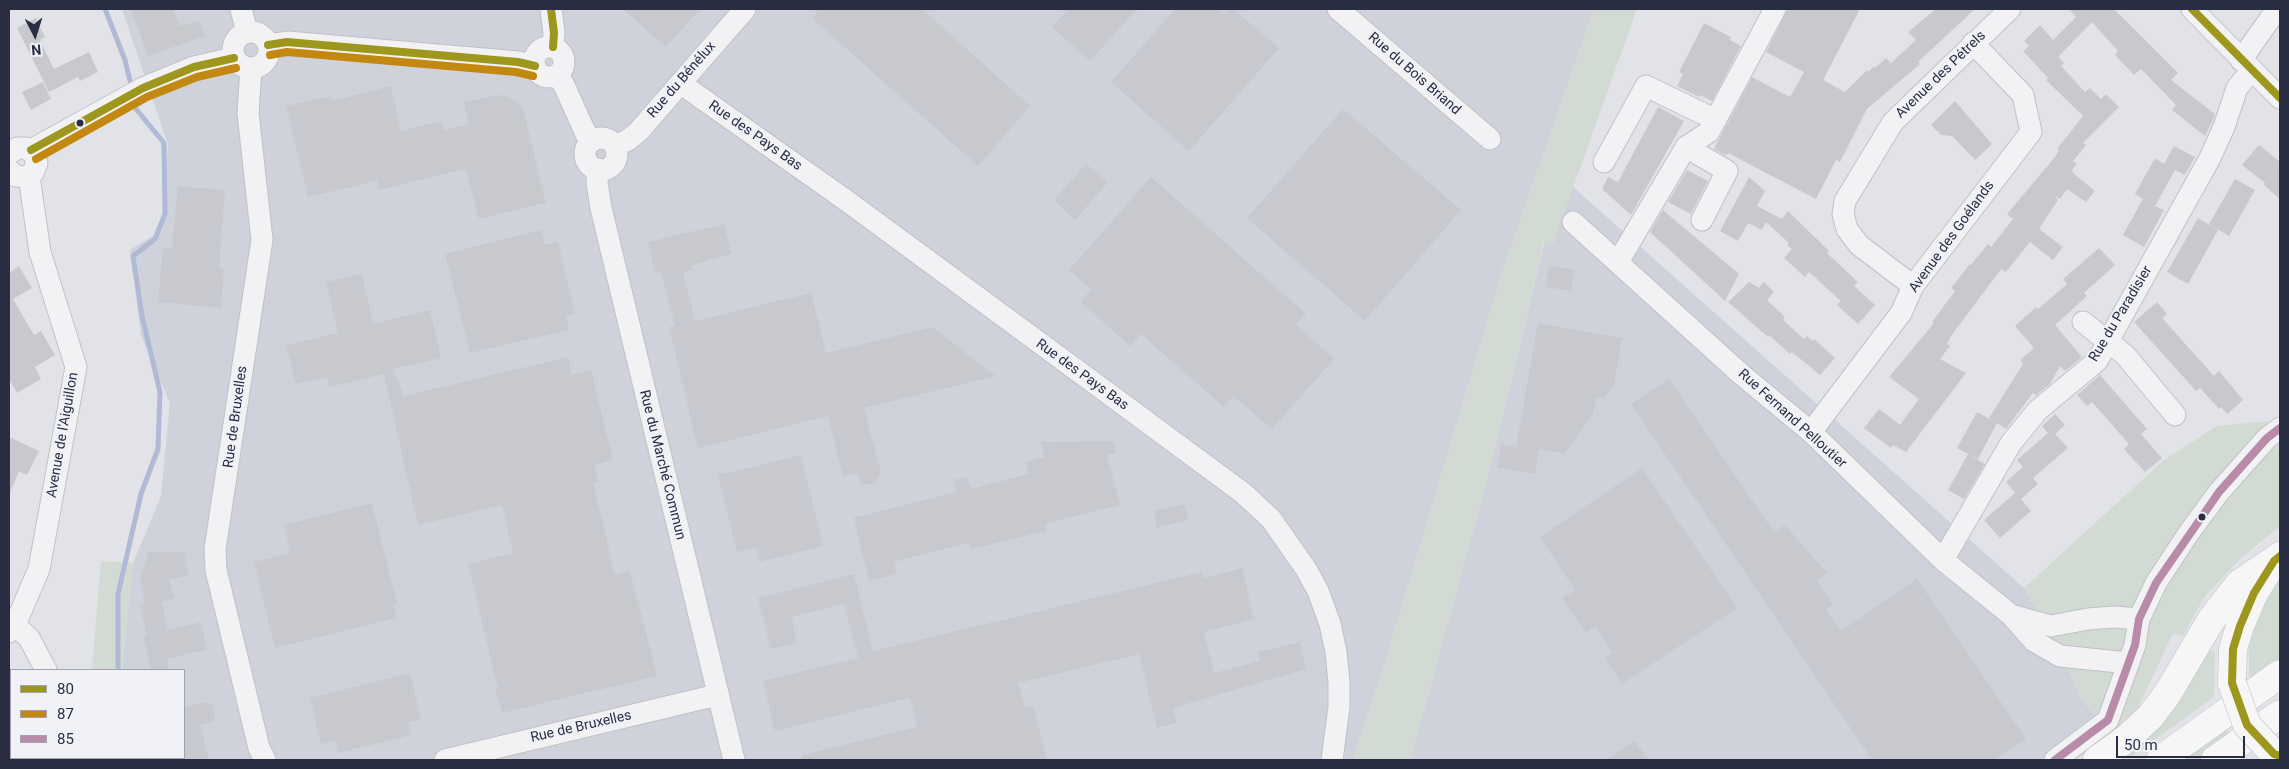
<!DOCTYPE html>
<html>
<head>
<meta charset="utf-8">
<style>
	body { margin:0 }
	#map { position:relative; width:2289px; height:769px; overflow:hidden; background:#e2e3e8; font-family:Roboto,sans-serif }
	canvas { display:block }
	.frame { position:absolute; inset:0; border:10px solid #282d42; pointer-events:none }
	.legend { position:absolute; left:10px; top:669px; width:175px; height:90px; box-sizing:border-box; background:#f0f2f7; border:1px solid #a0a3af; margin:0; padding:6px 9px; list-style:none; font-size:15px; color:#282d42 }
	.legend li { display:flex; align-items:center; gap:10px; height:25px }
	.legend b { width:25px; border:1px solid #a0a3af }
	.north { position:absolute; left:10px; top:10px; width:50px; height:50px; -webkit-text-stroke:4px #f0f2f7; paint-order:stroke; rotate:175deg; font-size:14px; font-weight:700; line-height:20px; text-align:center; color:#282d42 }
	.north::after { content:''; display:block; margin:auto; width:18px; height:22px; background:#282d42; clip-path:polygon(50% 0,100% 100%,50% 72%,0 100%) }
	.scale { position:absolute; left:2116px; top:736px; width:129px; height:22px; box-sizing:border-box; border:2px solid #282d42; border-top:0; padding-left:6px; font-size:15px; line-height:18px; white-space:nowrap; color:#282d42; -webkit-text-stroke:4px #f0f2f7; paint-order:stroke }
</style>
</head>
<body>
<div id="map">
<canvas width="2289" height="769"></canvas>
<div class="frame"></div>
<ul class="legend">
<li><b style="height:6px;background:#9e971e"></b>80</li>
<li><b style="height:6px;background:#c38810"></b>87</li>
<li><b style="height:6px;background:#b88ca8"></b>85</li>
</ul>
<div class="north">N</div>
<div class="scale">50 m</div>
</div>
<script>
const c = document.querySelector('canvas').getContext('2d');
c.lineJoin = 'round';
function paint(path, color) { c.fillStyle = color; c.fill(path, 'evenodd'); }
const shape = rows => new Path2D(rows.map(r => 'M' + r).join(''));
function stroke(path, color, width, dash) { c.strokeStyle = color; c.lineWidth = width; c.lineCap = dash ? 'butt' : 'round'; c.setLineDash(dash || []); c.stroke(path); }
function drawText(font, color, halo, rows, align = 'center') {
  c.font = font + ' Roboto,sans-serif'; c.lineWidth = 4; c.setLineDash([]); c.textBaseline = 'middle'; c.strokeStyle = halo; c.fillStyle = color; for (const [text, x, y, turn = 0] of rows) {
    c.save(); c.translate(x, y); c.rotate((+turn || 0) * Math.PI / 180); c.textAlign = isNaN(turn) ? turn : align; if (halo) c.strokeText(text, 0, 0); c.fillText(text, 0, 0); c.restore();
  }
}
paint(shape([
	[122,9,1594,9,1503,270,1384,667,1353,760,115,760,115,758,184,758,184,670,122,670,133,563,161,496,170,403,141,336,130,250,162,230,168,145],
	[1572,186,2024,588,2056,642,2082,700,2110,733,2075,760,1410,760,1487,480,1545,240,1553,244]
]), '#d0d2db');
paint(shape([
	[1594,9,1637,9,1553,244,1544,241,1487,480,1410,760,1353,760,1384,667,1503,270],
	[2268,421,2257,434,2280,437,2280,526,2241,558,2205,596,2183,636,2173,633,2138,708,2110,733,2082,700,2056,642,2024,588,2164,460,2217,426],
	[101,561,133,563,122,670,92,670],
	[2280,579,2280,660,2249,682,2249,649,2256,616],
	[2201,647,2215,652,2214,697,2128,759,2125,753],
	[2224,726,2234,740,2206,760,2177,760]
]), '#d1dbd3');
stroke(shape([
	[105,9,125,60,132,89],
	[118,670,118,594,141,494,158,449,160,392,142,316,133,256,155,239,165,214,164,143,136,109,134,100],
	[102,758,102,760]
]), '#b0bad4', 5);
paint(shape([
	[131,9,173,9,179,26,200,21,205,36,148,56],
	[623,9,700,9,666,47],
	[818,9,922,9,1030,106,978,166,813,19],
	[1068,9,1137,9,1090,61,1052,27],
	[1175,9,1218,9,1225,15,1230,9,1233,9,1279,48,1189,151,1111,82],
	[1788,9,1860,9,1823,80,1845,92,1867,70,1868,72,1873,67,1875,68,1886,58,1891,63,1916,40,1908,32,1936,9,1975,9,1918,62,1920,64,1867,109,1840,162,1836,160,1816,199,1728,153,1726,156,1714,149,1752,77,1790,97,1804,72,1766,52],
	[2069,9,2114,9,2178,73,2171,80,2215,114,2212,122,2205,136,2172,110,2176,105,2141,69,2134,75,2115,55,2118,51,2092,22,2060,55,2059,57,2064,63,2061,66,2085,92,2090,88,2101,99,2106,94,2119,107,2083,143,2086,145,2073,161,2077,164,2072,170,2073,173,2095,191,2086,202,2067,189,2060,199,2054,195,2058,200,2039,229,2063,247,2053,260,2030,242,2006,272,2001,269,1951,336,1947,344,1950,346,1940,359,1966,373,1906,452,1893,445,1891,448,1864,428,1879,409,1900,425,1919,399,1889,377,1934,323,1932,322,1955,291,1951,288,1970,264,1971,265,1988,244,1991,247,2013,219,2007,214,2055,157,2059,150,2057,149,2083,116,2046,80,2048,78,2023,51,2029,46,2024,41,2040,25,2053,40,2076,17],
	[36,18,45,37,40,40,54,69,89,52,98,72,80,81,78,77,49,92,17,28],
	[1704,23,1731,37,1730,40,1741,46,1712,101,1700,95,1699,97,1677,86,1683,74,1679,72],
	[43,82,51,99,31,110,22,92],
	[391,86,401,131,442,121,444,130,469,124,464,102,497,95,509,97,518,103,523,109,546,203,479,219,466,169,379,190,377,181,308,197,286,106,331,96,332,101],
	[1955,101,1992,144,1975,160,1952,136,1941,135,1931,125],
	[1658,107,1684,121,1631,215,1602,189,1608,177,1618,182],
	[1343,109,1461,210,1365,321,1247,218],
	[2259,145,2280,162,2280,199,2264,185,2265,183,2242,165],
	[2174,146,2195,157,2185,175,2175,170,2155,206,2164,210,2144,247,2123,235,2143,199,2135,194,2155,158,2164,164],
	[1086,164,1108,182,1075,220,1054,200],
	[1687,170,1708,181,1691,214,1668,202],
	[1151,177,1306,314,1296,325,1334,359,1272,429,1233,396,1224,407,1141,334,1130,346,1081,302,1091,289,1069,270],
	[1749,177,1765,191,1757,206,1782,219,1788,211,1829,251,1827,253,1858,282,1854,286,1875,305,1858,324,1837,305,1841,301,1809,272,1805,277,1784,258,1792,249,1787,245,1789,243,1766,222,1762,230,1748,223,1738,241,1720,231],
	[2235,179,2255,190,2229,236,2209,224],
	[178,186,225,190,219,268,224,269,221,308,158,302,163,248,172,249],
	[1663,210,1739,274,1725,301,1650,232],
	[2198,218,2218,230,2188,284,2167,272],
	[724,224,732,254,691,265,692,270,683,272,695,321,811,293,826,353,932,327,996,376,864,408,881,473,875,483,861,486,858,473,843,476,828,416,698,448,669,327,675,326,661,272,655,273,648,242],
	[541,230,545,245,558,242,575,314,566,316,569,330,470,353,445,254],
	[2099,248,2115,265,2084,293,2087,296,2055,325,2082,357,2065,371,2060,366,2050,384,2036,395,2033,393,2006,429,1989,418,2023,364,2020,360,2034,348,2015,326,2036,307,2038,309,2067,284,2063,279],
	[19,266,32,288,13,299,34,335,41,331,55,355,35,367,41,379,17,393,9,379,9,273],
	[1549,266,1575,270,1571,291,1545,287],
	[362,274,373,324,430,310,441,358,393,369,404,396,568,357,572,375,591,370,613,460,594,465,598,482,593,483,615,575,630,571,657,676,502,713,495,689,498,688,468,564,513,553,502,505,418,525,384,374,329,387,327,377,296,384,286,345,338,333,326,282],
	[1749,282,1759,288,1764,282,1774,292,1767,300,1785,317,1783,320,1804,339,1807,336,1813,341,1814,339,1835,358,1820,375,1792,352,1790,354,1769,335,1768,337,1728,302],
	[2157,302,2167,314,2162,318,2214,376,2219,371,2243,400,2227,414,2221,407,2219,409,2200,388,2196,391,2134,322],
	[1538,323,1622,338,1614,384,1604,398,1596,397,1593,414,1564,454,1539,449,1535,474,1497,468,1501,444,1516,447],
	[2100,375,2147,429,2141,434,2162,458,2145,472,2124,449,2129,444,2092,402,2087,406,2077,395],
	[1669,379,1774,532,1785,525,1827,573,1817,580,1833,605,1826,610,1841,631,1917,579,2026,739,1994,760,1872,760,1631,404],
	[1977,412,1997,423,1978,459,1957,448],
	[2055,414,2065,425,2055,434,2068,448,2033,478,2038,484,2021,499,2031,511,2000,538,1984,520,2015,493,2006,482,2023,467,2017,460,2048,433,2042,426],
	[9,437,39,451,27,475,19,471,9,495],
	[1113,441,1116,453,1107,455,1120,505,1045,524,1046,531,971,549,969,543,894,562,897,574,869,581,854,518,956,492,953,480,967,477,971,489,1029,474,1026,462,1044,457,1041,442],
	[1968,454,1985,464,1964,499,1948,490],
	[801,455,823,546,759,562,756,548,737,552,718,475],
	[1642,468,1737,608,1622,684,1605,658,1613,653,1595,626,1586,633,1562,598,1575,590,1540,537],
	[372,503,397,604,393,604,396,618,275,648,254,562,290,553,284,525],
	[1184,504,1188,520,1157,528,1154,511],
	[148,552,184,552,189,575,169,580,174,598,162,602,168,630,201,622,207,649,167,659,169,670,151,670,143,636,147,635,140,606,145,605,140,580],
	[1242,568,1254,619,1204,632,1214,673,1260,661,1258,652,1300,642,1306,669,1173,708,1177,723,1157,728,1139,654,1018,683,1025,708,1033,706,1047,760,802,760,802,755,917,727,910,698,775,731,763,681,858,658,844,604,792,617,796,643,771,649,758,598,854,574,873,651,1202,572,1204,578],
	[410,673,421,719,408,722,411,735,338,753,335,740,321,744,310,698],
	[207,702,213,705,215,717,212,722,200,725,209,760,184,760,184,707],
	[1635,741,1648,760,1606,760]
]), '#c8c9cf');
const minor = shape([
	[241,9,247,32],
	[551,9,554,33,553,47],
	[1338,9,1490,139],
	[2192,9,2280,98],
	'233 50a18 18 0 1 1 36 0a18 18 0 1 1-36 0Z',
	[268,45,287,42,518,62,535,66],
	'534 62a15 15 0 1 1 30 0a15 15 0 1 1-30 0Z',
	[2241,60,2277,9],
	[251,68,248,113,262,240,215,549,216,570,259,748,265,760],
	[556,76,563,83,590,143],
	[680,83,847,201,1105,391,1243,493,1271,519,1306,569,1318,591,1330,624,1336,652,1339,682,1339,707,1332,760],
	'585 154a16 16 0 1 1 32 0a16 16 0 1 1-32 0Z',
	[615,146,628,140,638,132,745,9],
	[1686,147,1727,171,1702,220],
	[31,150,143,88,194,67,234,58],
	[9,154,17,148,26,148,34,154,37,163,33,173,25,177,16,176,9,170],
	[1604,162,1646,86,1716,120],
	[598,169,597,183,601,208,734,760],
	[1573,222,1742,375,1811,432,1943,560,2011,615,2034,641,2060,656,2129,663],
	[1618,262,1686,147,1709,132,1775,9],
	[1913,286,1859,245,1847,229,1843,214,1845,201,1893,122,2010,9],
	[2083,322,2125,355,2175,415],
	[1811,432,1901,313,1913,286,2031,132,2023,95,1973,43],
	[1943,560,2011,443,2038,410,2097,361,2210,158,2224,127,2237,88,2251,71],
	[2011,615,2051,626,2088,619,2114,617,2139,619],
	[15,625,29,638,46,670],
	[9,632,15,625,39,569,76,367,40,252,29,176],
	[59,760,59,758],
	[445,760,717,695],
	[2055,760,2108,720,2135,645,2139,619,2156,583,2188,534,2219,492,2267,438,2280,428]
]);
const major = shape([
	[2232,683,2233,649,2240,626,2254,593,2269,569],
	[2097,760,2126,739,2150,717,2168,693,2211,620,2240,583,2280,556],
	[2160,760,2280,674],
	[2215,760,2280,714]
]);
stroke(minor, '#c0c1c6', 23);
stroke(major, '#bec0c6', 29);
stroke(minor, '#f2f2f4', 21);
stroke(major, '#f6f6f7', 28);
const majorBridge = shape([
	[2232,683,2247,725,2274,754]
]);
stroke(majorBridge, '#bec0c6', 29, []);
stroke(majorBridge, '#f6f6f7', 28);
stroke(shape([
	[551,9,554,33,553,47],
	[2192,9,2280,98],
	[268,45,287,42,518,62,535,66],
	[31,150,143,88,194,67,234,58],
	[2280,556,2274,561,2254,593,2240,626,2233,649,2232,683,2247,725,2274,754,2280,756]
]), '#9e971e', 8);
stroke(shape([
	[270,55,287,52,516,72,533,76],
	[36,159,147,97,197,77,236,68]
]), '#c38810', 8);
stroke(shape([
	[2055,760,2108,720,2135,645,2139,619,2156,583,2219,492,2267,438,2280,428]
]), '#b88ca8', 8);
for (const [x, y, r, color] of [
	[80,123,4.5,"#282d42"],
	[2202,517,4.5,"#282d42"]
]) { const dot = new Path2D(); dot.arc(x, y, r, 0, 2 * Math.PI); c.fillStyle = color; c.fill(dot); stroke(dot, '#f0f2f7', 2); }
drawText('14px', '#282d42', '#f0f2f7', [
	["Rue du Bois Briand",1414,74,41],
	["Avenue des Pétrels",1941,75,-44],
	["Rue du Bénélux",682,80,-49],
	["Rue des Pays Bas",755,136,35],
	["Avenue des Goélands",1952,237,-54],
	["Rue du Paradisier",2121,314,-59],
	["Rue des Pays Bas",1082,375,36],
	["Rue de Bruxelles",236,417,-82],
	["Rue Fernand Pelloutier",1792,419,42],
	["Avenue de l'Aiguillon",63,435,-80],
	["Rue du Marché Commun",662,465,76],
	["Rue de Bruxelles",581,727,-13]
]);
</script>
</body>
</html>
